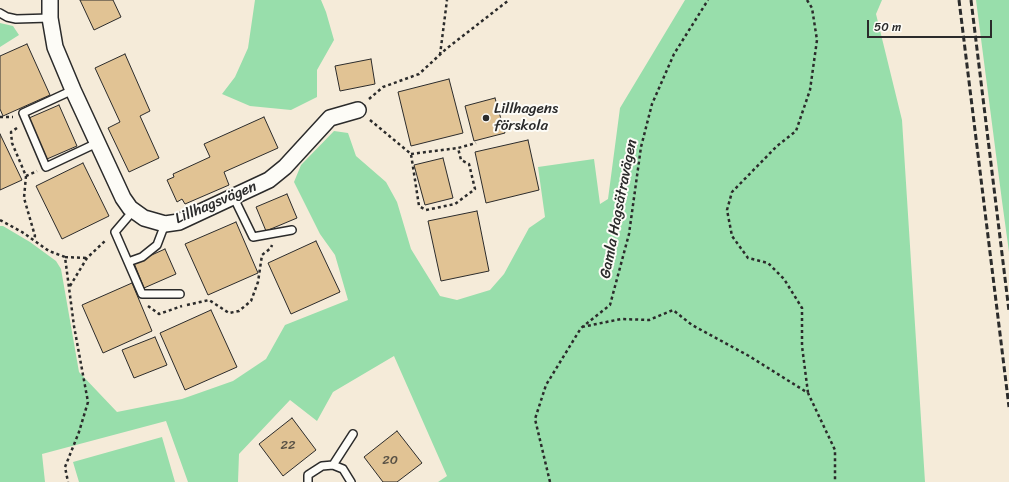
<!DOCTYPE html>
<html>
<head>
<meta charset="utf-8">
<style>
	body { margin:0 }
	#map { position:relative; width:1009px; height:482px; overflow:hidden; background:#f5ebd9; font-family:Sriracha,sans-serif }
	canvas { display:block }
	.scale { position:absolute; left:867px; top:20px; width:125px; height:18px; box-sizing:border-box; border:2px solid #2b2b2b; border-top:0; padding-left:5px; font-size:12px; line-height:14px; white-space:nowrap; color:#2b2b2b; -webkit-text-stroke:3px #fdfcf7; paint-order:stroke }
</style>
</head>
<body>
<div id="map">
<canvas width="1009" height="482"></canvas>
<div class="scale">50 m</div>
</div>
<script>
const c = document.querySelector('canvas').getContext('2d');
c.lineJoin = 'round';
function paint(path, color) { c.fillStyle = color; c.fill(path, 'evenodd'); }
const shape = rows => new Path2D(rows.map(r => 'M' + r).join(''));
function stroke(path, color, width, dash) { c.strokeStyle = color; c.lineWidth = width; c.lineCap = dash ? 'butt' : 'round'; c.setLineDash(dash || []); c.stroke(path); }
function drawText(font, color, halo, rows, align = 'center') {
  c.font = font + ' Sriracha,sans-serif'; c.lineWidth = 4; c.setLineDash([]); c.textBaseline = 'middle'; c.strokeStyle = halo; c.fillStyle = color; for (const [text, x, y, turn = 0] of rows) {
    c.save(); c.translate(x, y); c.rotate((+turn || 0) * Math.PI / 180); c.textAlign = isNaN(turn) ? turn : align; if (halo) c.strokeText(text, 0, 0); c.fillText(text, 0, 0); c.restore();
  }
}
paint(shape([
	[255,0,321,0,326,12,334,40,317,70,317,97,291,110,250,106,222,94,235,77,248,48],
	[685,0,882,0,876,14,902,120,925,482,438,482,447,476,394,356,333,392,317,421,290,400,239,454,238,482,188,482,166,421,42,454,45,482,0,482,0,226,3,226,30,242,56,261,61,269,79,372,117,412,182,399,233,381,266,359,285,325,348,300,335,255,320,234,294,182,301,165,334,131,348,133,356,156,386,182,397,202,411,249,440,296,457,300,490,290,504,274,529,228,545,217,538,167,594,159,600,204,608,199,620,108],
	[976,0,1009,0,1009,252,1002,201],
	[0,23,13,26,19,35,0,47],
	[162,437,175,482,79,482,73,462]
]), '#98deab');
const building = shape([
	[80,0,113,0,121,17,94,30,80,0],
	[27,44,50,95,3,116,0,109,0,56,27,44],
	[125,54,150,111,140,116,159,158,129,172,108,128,120,122,95,68,125,54],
	[371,59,375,84,340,91,335,66,371,59],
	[449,79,463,133,411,146,398,92,449,79],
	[495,98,505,133,474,141,465,106,495,98],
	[59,105,77,146,47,159,29,118,59,105],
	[264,117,278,148,224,172,229,185,185,204,182,199,177,202,167,180,174,177,173,174,210,157,204,144,264,117],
	[0,134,22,180,0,190,0,134],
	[528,140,539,190,486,203,475,152,528,140],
	[443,158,453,198,425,205,414,165,443,158],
	[83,163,109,216,62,239,36,186,83,163],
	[287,194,297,218,266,231,256,207,287,194],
	[477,211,489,271,441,281,428,221,477,211],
	[236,222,258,273,208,295,185,244,236,222],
	[316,241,340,292,291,314,268,263,316,241],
	[165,249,176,274,144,288,134,263,165,249],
	[132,283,152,331,103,353,82,305,132,283],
	[211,310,237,367,185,390,160,333,211,310],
	[155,337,167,365,134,378,122,350,155,337],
	[292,418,316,450,283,476,259,444,292,418],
	[397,431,422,463,397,482,383,482,364,457,397,431]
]);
paint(building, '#e1c394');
stroke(building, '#2b2b2b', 1);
const service = shape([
	[0,13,7,17,16,19,50,18],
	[73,90,23,113,46,167,97,143],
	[234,198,253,237,292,230],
	[133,211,115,232,142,294,180,294],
	[128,262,142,257,157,245,165,224],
	[333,465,353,434],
	[308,482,308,475,322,466,333,465,343,469,351,482]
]);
const minor = shape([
	[50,0,50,18,55,47,73,90,123,198,130,208,144,218,165,224,179,222,269,180,285,167,330,118,358,110]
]);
stroke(service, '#2b2b2b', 10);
stroke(minor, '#2b2b2b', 18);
stroke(shape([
	[807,0,812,8,817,40,810,90,796,131,777,146,732,192,727,210,732,236,748,258,768,263,784,279,802,308,802,346,808,393],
	[440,55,447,0],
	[369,99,383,87,419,74,446,49,509,0],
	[0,117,13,117],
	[370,120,411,154,419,206,426,210,455,204,475,189,469,164,461,160,458,148,476,143],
	[17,128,11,132,12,143,26,176,37,171],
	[411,154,458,148],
	[26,176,24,198,35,236,33,240],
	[0,220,22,232,49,251,65,257,74,326,88,402,79,432,65,467,68,482],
	[65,257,87,258],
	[70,286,87,258,106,240],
	[187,305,209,300,229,313,239,311,251,301,258,282,262,255,271,248,272,245],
	[148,306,159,314,182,306],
	[582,327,621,319,649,320,673,310,692,325,749,356,808,393,835,450,835,482],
	[550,482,535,419,546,385,581,328,610,305,629,234,641,147,652,104,674,54,708,0]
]), '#2b2b2b', 2.5, [3, 3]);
stroke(service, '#fdfcf7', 7);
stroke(minor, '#fdfcf7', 15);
stroke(shape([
	[959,0,1009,407],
	[971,0,1009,311]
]), '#2b2b2b', 3, [6, 3]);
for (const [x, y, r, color] of [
	[486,118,4,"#2b2b2b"]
]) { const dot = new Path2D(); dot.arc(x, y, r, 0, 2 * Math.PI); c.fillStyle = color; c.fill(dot); stroke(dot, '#fdfcf7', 1.5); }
drawText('13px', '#585145', null, [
	["22",288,446],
	["20",390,461]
]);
drawText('15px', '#2b2b2b', '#fdfcf7', [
	["Lillhagens",494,109],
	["förskola",494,126]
], 'left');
drawText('15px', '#2b2b2b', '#fdfcf7', [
	["Lillhagsvägen",216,203,-23],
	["Gamla Hagsätravägen",619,209,-79]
]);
</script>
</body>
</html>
